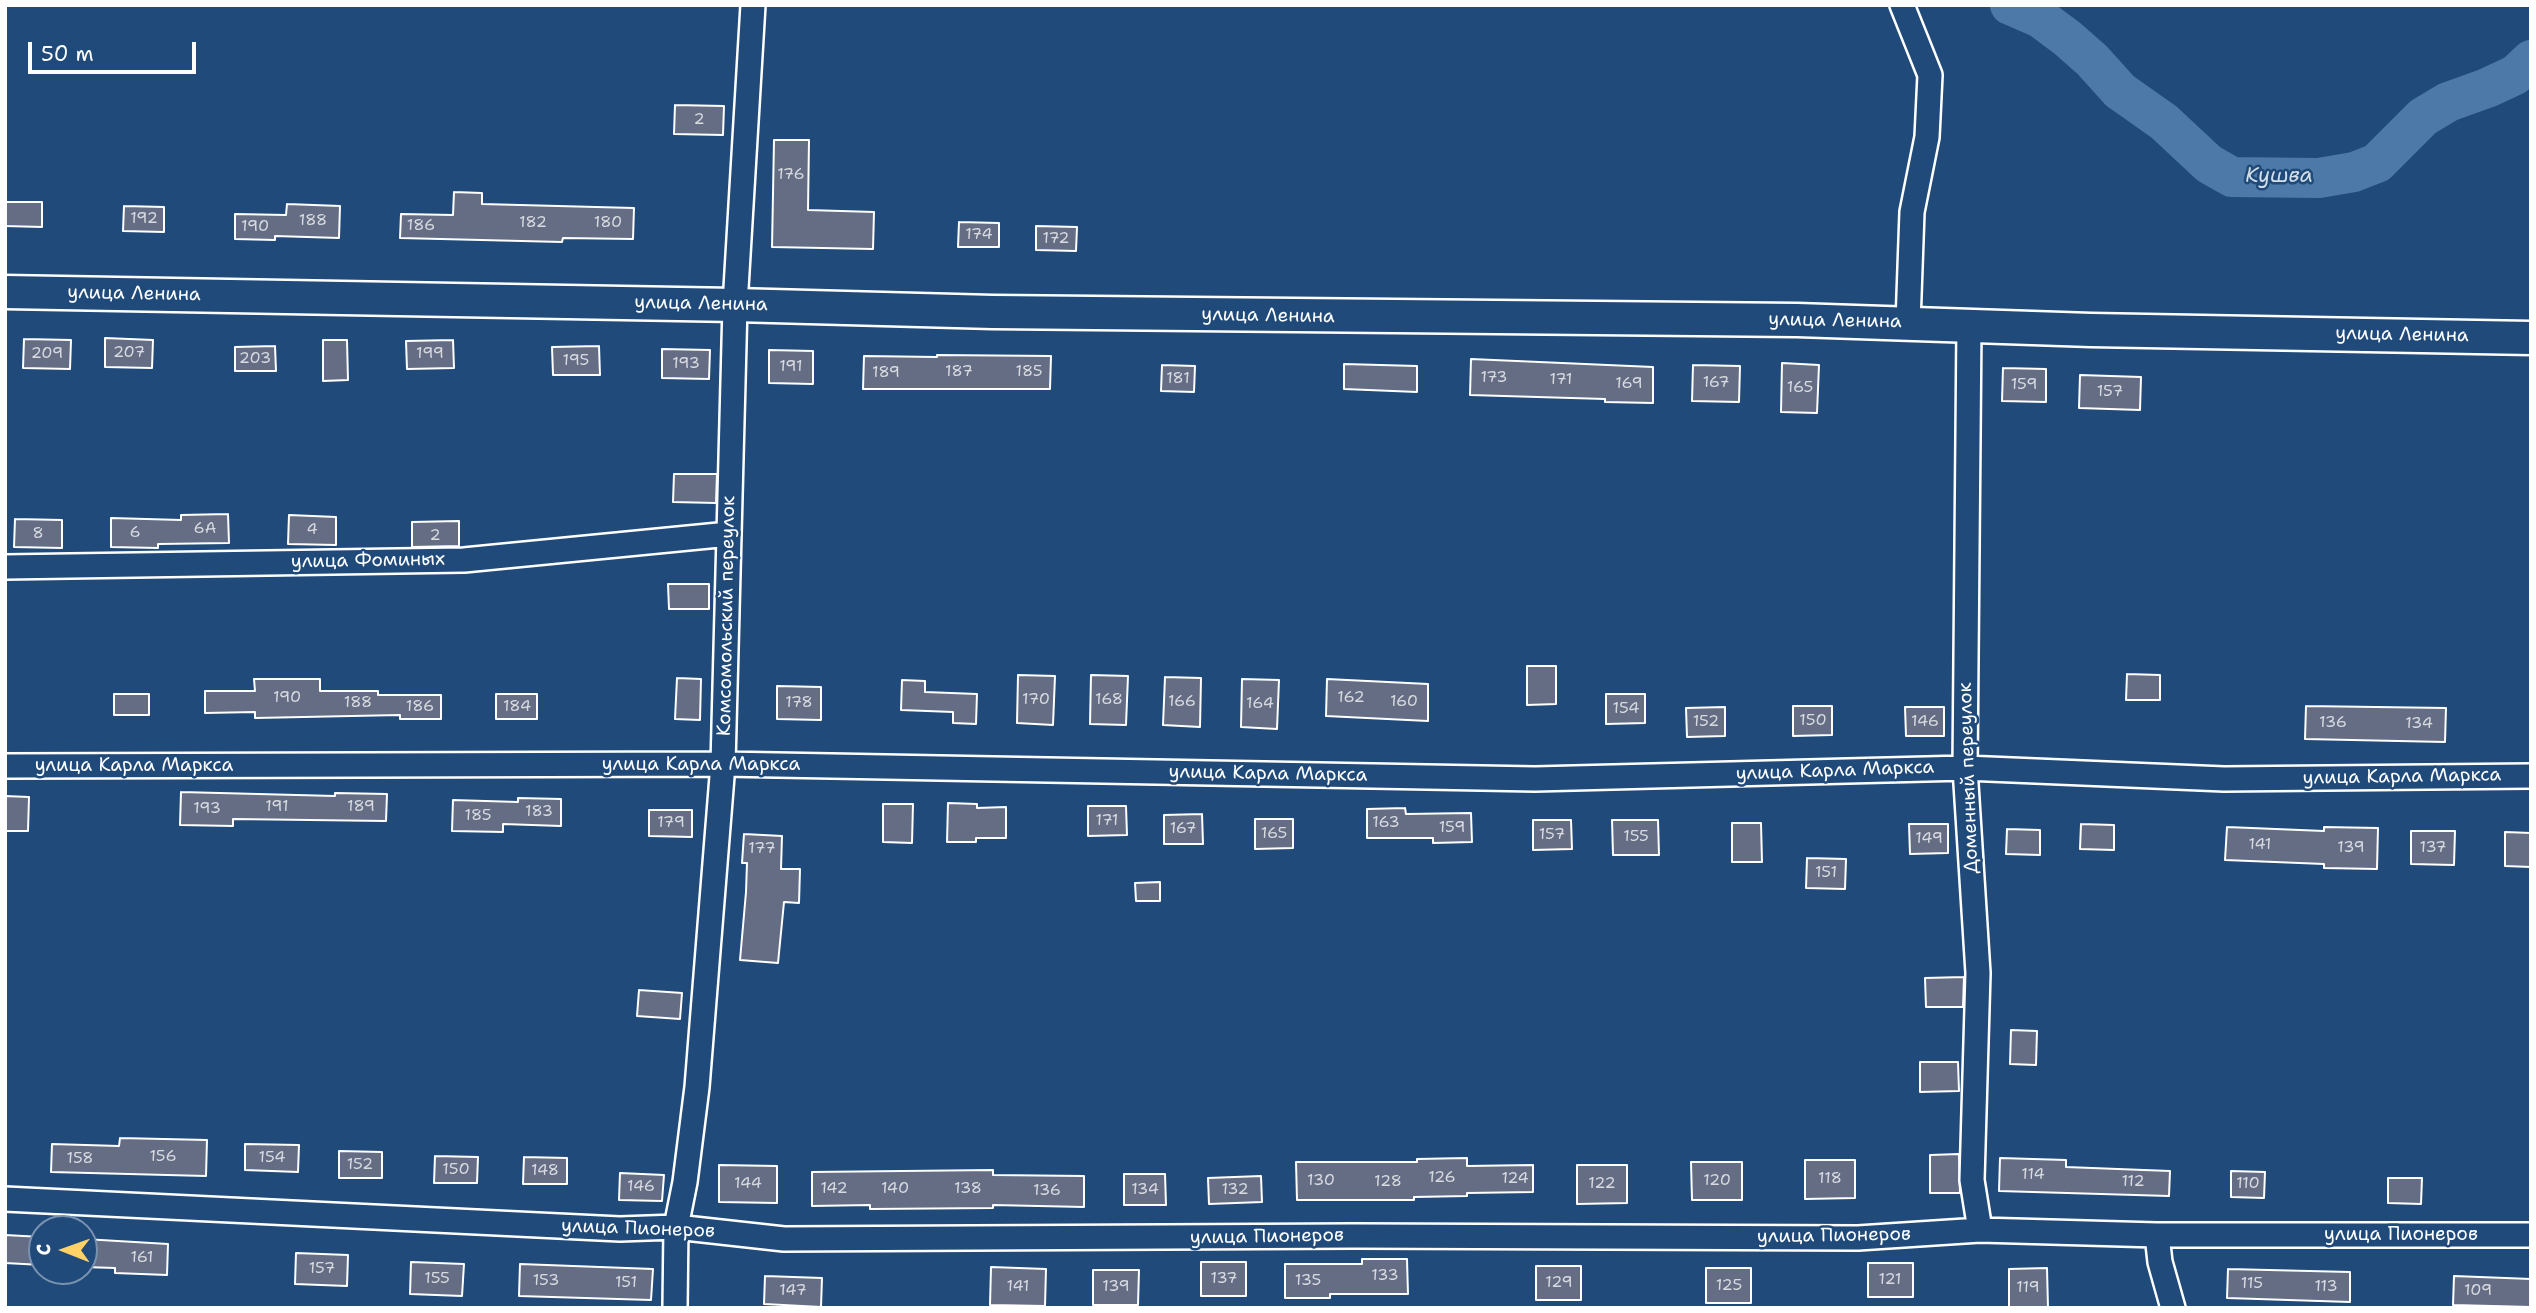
<!DOCTYPE html>
<html>
<head>
<meta charset="utf-8">
<style>
	body { margin:0 }
	#map { position:relative; width:2536px; height:1313px; overflow:hidden; background:#1f4a7a; font-family:"Shantell Sans",sans-serif }
	canvas { display:block }
	.frame { position:absolute; inset:0; border:7px solid #fff; pointer-events:none }
	.north { position:absolute; left:28px; top:1215px; width:70px; height:70px; box-sizing:border-box; background:#1f4a7a; border:2px solid #7992af; border-radius:50%; rotate:271deg; font-size:19px; font-weight:700; line-height:28px; text-align:center; color:#fff }
	.north::after { content:''; display:block; margin:auto; width:24px; height:32px; background:#ffd166; clip-path:polygon(50% 0,100% 100%,50% 72%,0 100%) }
	.scale { position:absolute; left:28px; top:42px; width:168px; height:32px; box-sizing:border-box; border:4px solid #fff; border-top:0; padding-left:9px; font-size:21px; line-height:24px; white-space:nowrap; color:#fff; -webkit-text-stroke:5px #1f4a7a; paint-order:stroke }
</style>
</head>
<body>
<div id="map">
<canvas width="2536" height="1313"></canvas>
<div class="frame"></div>
<div class="north">С</div>
<div class="scale">50 m</div>
</div>
<script>
const c = document.querySelector('canvas').getContext('2d');
c.lineJoin = 'round';
const shape = rows => new Path2D(rows.map(r => 'M' + r).join(''));
function stroke(path, color, width, dash) { c.strokeStyle = color; c.lineWidth = width; c.lineCap = dash ? 'butt' : 'round'; c.setLineDash(dash || []); c.stroke(path); }
function paint(path, color) { c.fillStyle = color; c.fill(path, 'evenodd'); }
function drawText(font, color, halo, rows, align = 'center') {
  c.font = font + ' "Shantell Sans",sans-serif'; c.lineWidth = 5; c.setLineDash([]); c.textBaseline = 'middle'; c.strokeStyle = halo; c.fillStyle = color; for (const [text, x, y, turn = 0] of rows) {
    c.save(); c.translate(x, y); c.rotate((+turn || 0) * Math.PI / 180); c.textAlign = isNaN(turn) ? turn : align; if (halo) c.strokeText(text, 0, 0); c.fillText(text, 0, 0); c.restore();
  }
}
stroke(shape([
	[2010,5,2040,18,2067,38,2092,60,2120,91,2164,122,2209,164,2232,177,2319,178,2354,172,2377,163,2423,117,2448,102,2487,88,2515,75,2531,60]
]), '#4d79a8', 40);
const building = shape([
	[675,105,724,106,723,135,674,134,675,105],
	[774,140,809,140,808,210,874,212,873,249,772,247,774,140],
	[454,192,482,193,482,204,634,208,633,239,563,238,562,242,400,238,401,214,453,215,454,192],
	[5,202,42,202,42,227,5,226,5,202],
	[287,204,340,206,339,238,275,236,275,240,235,239,235,214,286,215,287,204],
	[124,206,164,207,164,232,123,231,124,206],
	[959,222,999,223,999,247,958,247,959,222],
	[1036,226,1077,227,1076,251,1036,250,1036,226],
	[105,338,153,340,152,368,105,367,105,338],
	[24,339,71,340,70,369,23,368,24,339],
	[323,340,347,340,348,380,323,381,323,340],
	[453,340,454,368,407,369,406,341,453,340],
	[275,346,276,371,235,371,235,347,275,346],
	[599,346,600,375,553,375,552,347,599,346],
	[662,349,710,350,709,379,662,378,662,349],
	[769,350,813,351,813,384,769,383,769,350],
	[937,355,1051,356,1050,389,863,389,864,356,937,357,937,355],
	[1471,359,1653,367,1653,403,1605,402,1605,399,1470,395,1471,359],
	[1782,363,1819,365,1817,413,1781,412,1782,363],
	[1344,364,1417,366,1417,392,1344,389,1344,364],
	[1162,365,1195,366,1194,392,1161,391,1162,365],
	[1693,365,1740,366,1739,402,1692,401,1693,365],
	[2003,368,2046,369,2046,402,2002,401,2003,368],
	[2080,375,2141,377,2140,410,2079,408,2080,375],
	[674,474,717,474,716,503,673,502,674,474],
	[228,514,229,543,158,544,158,548,111,547,111,518,181,520,181,515,228,514],
	[289,515,336,517,336,545,288,544,289,515],
	[15,519,62,520,62,548,14,547,15,519],
	[459,521,459,546,412,547,412,522,459,521],
	[668,584,709,584,709,609,669,609,668,584],
	[1527,666,1556,666,1556,704,1527,705,1527,666],
	[2127,674,2160,675,2160,700,2126,700,2127,674],
	[1018,675,1055,676,1053,725,1017,723,1018,675],
	[1091,675,1128,676,1126,725,1090,724,1091,675],
	[1165,677,1201,678,1200,727,1163,725,1165,677],
	[677,678,701,679,700,720,675,719,677,678],
	[254,679,320,679,320,691,378,691,378,695,441,695,441,719,400,719,400,715,255,718,255,712,205,713,205,691,255,691,254,679],
	[1242,679,1279,680,1277,729,1241,727,1242,679],
	[1327,679,1428,684,1428,721,1326,716,1327,679],
	[902,680,925,681,925,692,977,694,976,724,953,723,953,712,901,710,902,680],
	[777,686,821,687,821,720,777,719,777,686],
	[114,694,149,694,149,715,114,715,114,694],
	[496,694,537,694,537,719,496,719,496,694],
	[1606,694,1645,694,1645,723,1606,724,1606,694],
	[1793,706,1832,706,1832,735,1793,736,1793,706],
	[2306,706,2446,708,2445,742,2305,739,2306,706],
	[1725,707,1725,736,1687,737,1686,708,1725,707],
	[1905,707,1944,707,1944,736,1906,736,1905,707],
	[181,792,335,796,335,793,387,794,386,821,233,819,233,826,180,825,181,792],
	[5,796,29,797,28,831,5,831,5,796],
	[518,798,561,799,561,826,503,824,503,832,452,831,453,800,518,802,518,798],
	[948,803,977,804,977,808,1006,807,1006,838,976,838,976,842,947,842,948,803],
	[883,804,913,804,912,843,883,842,883,804],
	[1088,806,1126,806,1127,835,1088,836,1088,806],
	[1405,808,1406,814,1471,813,1472,842,1433,843,1433,838,1367,838,1367,809,1405,808],
	[649,810,692,810,692,837,649,836,649,810],
	[1202,814,1203,844,1164,844,1164,815,1202,814],
	[1255,819,1293,819,1293,848,1255,849,1255,819],
	[1533,820,1571,820,1572,849,1533,850,1533,820],
	[1612,820,1658,820,1659,855,1613,855,1612,820],
	[1732,823,1761,823,1762,862,1732,862,1732,823],
	[1909,824,1948,824,1948,853,1910,854,1909,824],
	[2081,824,2114,825,2114,850,2080,849,2081,824],
	[2227,827,2324,831,2324,827,2378,828,2377,869,2324,868,2324,864,2225,860,2227,827],
	[2007,829,2040,830,2040,855,2006,854,2007,829],
	[2411,831,2455,831,2454,865,2411,864,2411,831],
	[2505,832,2531,833,2531,867,2505,866,2505,832],
	[744,834,782,836,781,869,800,869,799,903,784,902,778,963,740,960,746,892,747,863,742,863,744,834],
	[1807,858,1846,859,1845,889,1806,888,1807,858],
	[1160,882,1160,901,1136,901,1135,883,1160,882],
	[1964,977,1963,1007,1926,1007,1925,978,1964,977],
	[639,990,682,993,680,1019,637,1016,639,990],
	[2011,1030,2037,1031,2036,1065,2010,1064,2011,1030],
	[1920,1062,1958,1062,1959,1091,1920,1092,1920,1062],
	[120,1138,207,1140,206,1176,51,1172,52,1144,119,1146,120,1138],
	[245,1144,299,1145,298,1172,245,1170,245,1144],
	[339,1151,382,1152,382,1178,339,1178,339,1151],
	[1959,1154,1960,1193,1930,1193,1930,1155,1959,1154],
	[435,1156,478,1157,477,1183,434,1183,435,1156],
	[524,1157,567,1158,567,1184,523,1184,524,1157],
	[1467,1158,1467,1166,1533,1165,1533,1192,1467,1193,1467,1196,1414,1197,1414,1200,1297,1200,1296,1162,1417,1162,1417,1159,1467,1158],
	[2000,1158,2066,1160,2066,1167,2170,1171,2169,1196,1999,1191,2000,1158],
	[1805,1160,1855,1160,1855,1198,1805,1199,1805,1160],
	[1691,1162,1742,1162,1742,1200,1692,1200,1691,1162],
	[719,1165,777,1166,777,1203,719,1202,719,1165],
	[1577,1165,1627,1165,1627,1203,1577,1204,1577,1165],
	[993,1170,993,1175,1084,1176,1084,1207,993,1205,993,1208,870,1209,870,1205,812,1206,812,1172,993,1170],
	[2231,1171,2265,1172,2264,1198,2231,1197,2231,1171],
	[620,1173,664,1175,662,1201,619,1200,620,1173],
	[1124,1174,1165,1174,1166,1205,1124,1205,1124,1174],
	[1261,1176,1262,1202,1209,1204,1208,1178,1261,1176],
	[2388,1178,2422,1178,2421,1204,2388,1203,2388,1178],
	[5,1235,42,1237,42,1265,5,1263,5,1235],
	[84,1239,168,1244,167,1275,115,1273,115,1268,84,1267,84,1239],
	[296,1253,348,1255,347,1286,295,1284,296,1253],
	[1362,1259,1407,1259,1408,1294,1330,1294,1330,1298,1285,1298,1285,1264,1362,1264,1362,1259],
	[411,1262,464,1264,462,1296,410,1294,411,1262],
	[1201,1262,1246,1262,1246,1296,1201,1296,1201,1262],
	[1868,1263,1913,1263,1913,1297,1868,1297,1868,1263],
	[520,1264,653,1269,651,1300,519,1296,520,1264],
	[1536,1266,1581,1266,1581,1300,1536,1300,1536,1266],
	[991,1267,1046,1269,1045,1306,990,1305,991,1267],
	[1706,1268,1751,1268,1751,1303,1706,1303,1706,1268],
	[2047,1268,2048,1308,2009,1308,2009,1269,2047,1268],
	[2228,1269,2350,1272,2350,1302,2227,1298,2228,1269],
	[1093,1270,1139,1270,1138,1305,1093,1305,1093,1270],
	[765,1276,822,1278,821,1307,764,1304,765,1276],
	[2454,1276,2531,1279,2531,1307,2453,1305,2454,1276]
]);
paint(building, '#646d84');
stroke(building, '#fff', 2);
const street = shape([
	[1902,5,1930,75,1927,137,1912,212,1908,323],
	[1969,325,1965,768,1978,973,1972,1180,1980,1230],
	[5,567,464,560,729,534],
	[5,766,723,764,1535,779,1965,768,2224,779,2531,776],
	[5,1199,620,1229,676,1227,784,1239,1354,1236,1858,1238,1980,1230,2157,1235,2531,1235],
	[2157,1235,2160,1262,2173,1308],
	[675,1308,676,1227,685,1182,697,1087,723,764,735,305,753,5]
]);
const secondary = shape([
	[5,292,735,305,993,312,1797,320,2091,330,2531,338]
]);
stroke(street, '#fff', 28);
stroke(secondary, '#fff', 37);
stroke(street, '#1f4a7a', 23);
stroke(secondary, '#1f4a7a', 32);
drawText('16px', '#d8dae0', null, [
	["2",699,120],
	["176",791,175],
	["192",144,219],
	["188",313,221],
	["182",533,223],
	["180",608,223],
	["186",421,226],
	["190",255,227],
	["174",979,235],
	["172",1056,239],
	["207",129,353],
	["209",47,354],
	["199",430,354],
	["203",255,359],
	["195",576,361],
	["193",686,364],
	["191",791,367],
	["187",959,372],
	["185",1029,372],
	["189",886,373],
	["173",1494,378],
	["181",1178,379],
	["171",1561,380],
	["167",1716,383],
	["169",1629,384],
	["159",2024,385],
	["165",1800,388],
	["157",2110,392],
	["6А",205,529],
	["4",312,530],
	["6",135,533],
	["8",38,534],
	["2",435,536],
	["190",287,698],
	["162",1351,698],
	["170",1036,700],
	["168",1109,700],
	["166",1182,702],
	["160",1404,702],
	["188",358,703],
	["178",799,703],
	["164",1260,704],
	["186",420,707],
	["184",517,707],
	["154",1626,709],
	["150",1813,721],
	["152",1706,722],
	["146",1925,722],
	["136",2333,723],
	["134",2419,724],
	["191",277,807],
	["189",361,807],
	["193",207,809],
	["183",539,812],
	["185",478,816],
	["171",1107,821],
	["179",671,823],
	["163",1386,823],
	["159",1452,828],
	["167",1183,829],
	["165",1274,834],
	["157",1552,835],
	["155",1636,837],
	["149",1929,839],
	["141",2260,845],
	["139",2351,848],
	["137",2433,848],
	["177",762,849],
	["151",1826,873],
	["156",163,1157],
	["154",272,1158],
	["158",80,1159],
	["152",360,1165],
	["150",456,1170],
	["148",545,1171],
	["114",2033,1175],
	["126",1442,1178],
	["124",1515,1179],
	["118",1830,1179],
	["130",1321,1181],
	["120",1717,1181],
	["128",1388,1182],
	["112",2133,1182],
	["144",748,1184],
	["122",1602,1184],
	["110",2248,1184],
	["146",641,1187],
	["142",834,1189],
	["140",895,1189],
	["138",968,1189],
	["134",1145,1190],
	["132",1235,1190],
	["136",1047,1191],
	["161",142,1258],
	["157",322,1269],
	["133",1385,1276],
	["155",437,1279],
	["137",1224,1279],
	["121",1890,1280],
	["153",546,1281],
	["135",1308,1281],
	["151",626,1283],
	["129",1559,1283],
	["115",2252,1284],
	["125",1729,1286],
	["141",1018,1287],
	["139",1116,1287],
	["113",2326,1287],
	["119",2028,1288],
	["147",793,1291],
	["109",2478,1291]
]);
drawText('19px', '#fff', '#1f4a7a', [
	["улица Ленина",134,294,1],
	["улица Ленина",701,304,1],
	["улица Ленина",1268,316,1],
	["улица Ленина",1835,321,1],
	["улица Ленина",2402,335,1],
	["улица Фоминых",368,561,-1],
	["Комсомольский переулок",727,616,-89],
	["улица Карла Маркса",701,765],
	["улица Карла Маркса",134,766],
	["улица Карла Маркса",1835,771,-2],
	["улица Карла Маркса",1268,774,1],
	["улица Карла Маркса",2402,777,-1],
	["Доменный переулок",1969,778,-92],
	["улица Пионеров",638,1229,2],
	["улица Пионеров",2401,1235],
	["улица Пионеров",1834,1236,-1],
	["улица Пионеров",1267,1237,-1]
]);
drawText('italic 21px', '#d2dee9', '#1f4a7a', [
	["Кушва",2279,177]
]);
</script>
</body>
</html>
